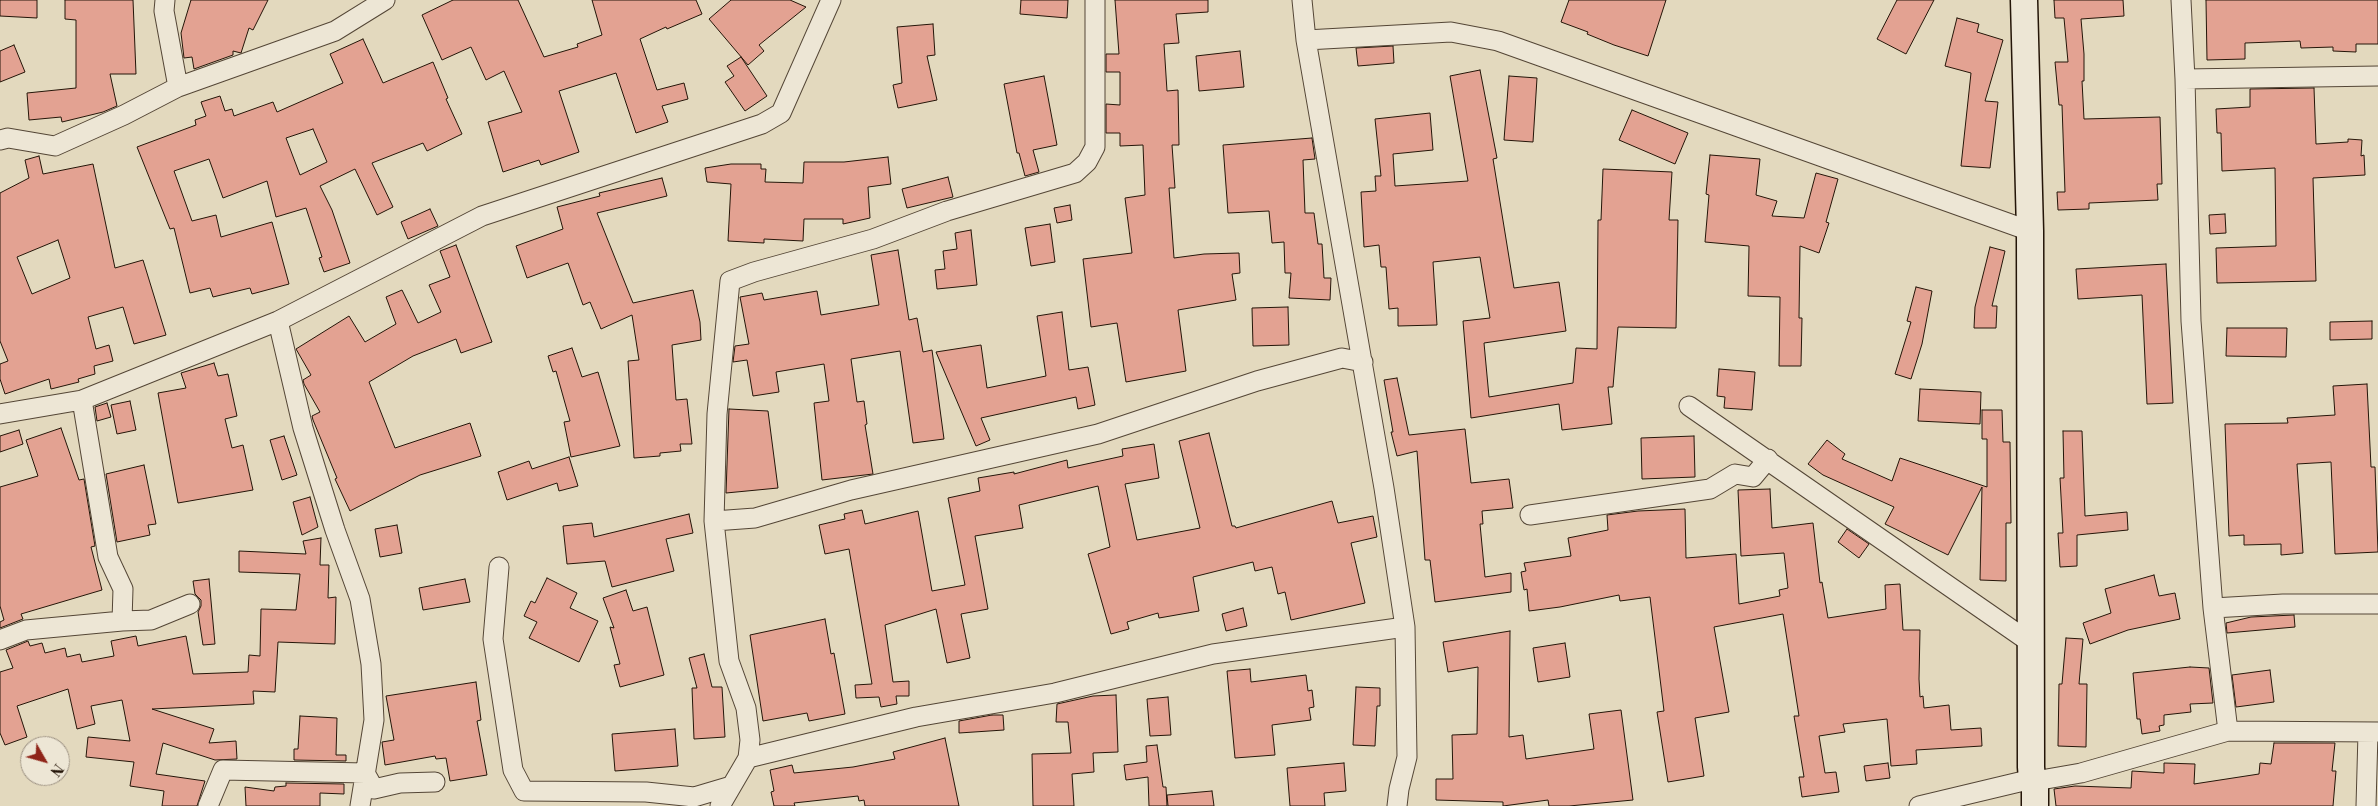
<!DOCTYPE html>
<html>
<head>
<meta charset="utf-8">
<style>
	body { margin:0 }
	#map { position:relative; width:2378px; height:806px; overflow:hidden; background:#e3d9be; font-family:"Libre Bodoni",serif }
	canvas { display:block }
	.north { position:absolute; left:20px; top:736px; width:50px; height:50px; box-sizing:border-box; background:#ede6d5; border:1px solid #9d9283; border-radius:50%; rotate:128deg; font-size:14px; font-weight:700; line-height:20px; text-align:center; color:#241508 }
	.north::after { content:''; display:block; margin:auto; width:18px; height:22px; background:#8f2418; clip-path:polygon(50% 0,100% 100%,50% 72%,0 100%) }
</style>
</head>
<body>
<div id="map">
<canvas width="2378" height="806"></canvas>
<div class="north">N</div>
</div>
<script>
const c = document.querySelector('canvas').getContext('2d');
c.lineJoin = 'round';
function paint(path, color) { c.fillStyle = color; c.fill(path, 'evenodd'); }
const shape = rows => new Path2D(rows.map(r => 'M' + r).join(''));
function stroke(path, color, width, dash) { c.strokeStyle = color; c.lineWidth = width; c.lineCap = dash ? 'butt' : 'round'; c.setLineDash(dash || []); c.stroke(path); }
const building = shape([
	[0,0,37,0,37,18,0,16,0,0],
	[65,0,133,0,136,74,110,74,117,106,103,112,62,122,61,117,29,120,27,93,76,88,76,20,65,19,65,0],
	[191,0,268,0,253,30,249,28,241,53,233,51,233,55,194,69,192,57,184,58,181,33,191,0],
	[453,0,518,0,544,57,578,47,577,44,602,35,592,0,696,0,702,14,667,29,666,27,640,39,657,90,684,83,688,99,662,106,668,122,636,133,616,73,559,91,579,152,541,165,539,160,503,172,488,122,522,112,504,71,486,80,471,47,442,60,422,15,453,0],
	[731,0,790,0,806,7,759,45,764,51,748,65,709,19,731,0],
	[1021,0,1068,0,1067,18,1020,14,1021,0],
	[1115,0,1208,0,1208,12,1176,14,1179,43,1164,44,1167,91,1178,90,1179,145,1172,145,1175,188,1169,188,1174,258,1204,254,1239,253,1240,273,1232,274,1236,300,1178,310,1186,371,1126,382,1117,323,1091,327,1083,259,1132,253,1125,198,1145,195,1143,145,1120,146,1120,133,1106,133,1106,104,1120,105,1120,72,1106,72,1106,54,1119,54,1115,0],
	[1569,0,1666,0,1648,56,1614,45,1587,34,1588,32,1561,22,1569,0],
	[1897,0,1934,0,1906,54,1877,39,1897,0],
	[2054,0,2123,0,2124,16,2081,19,2084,54,2084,81,2082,81,2084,119,2160,117,2162,184,2157,184,2158,200,2089,203,2089,209,2058,210,2057,192,2065,192,2062,105,2059,105,2055,62,2068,62,2064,18,2055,18,2054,0],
	[2206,0,2378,0,2378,44,2356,44,2356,52,2333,51,2333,47,2301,48,2300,41,2245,43,2245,59,2207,60,2206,0],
	[1957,18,1979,24,1977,32,2003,40,1985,101,1998,102,1990,168,1961,166,1971,73,1945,66,1957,18],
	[933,24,935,55,927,56,937,100,898,108,893,85,902,83,897,27,933,24],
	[363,39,383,83,433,62,448,98,446,99,462,134,427,151,423,143,372,163,393,207,377,215,355,169,320,186,332,210,350,263,324,272,319,258,322,257,306,208,276,217,267,181,223,198,209,159,174,171,192,221,216,215,221,237,272,222,289,284,252,294,250,288,213,297,210,288,190,293,174,228,170,229,137,147,196,125,195,120,206,116,201,102,220,96,225,111,232,109,234,116,273,102,277,112,343,83,330,54,363,39],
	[313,129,327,162,300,175,286,138,313,129],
	[14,45,25,72,0,82,0,51,14,45],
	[1393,46,1394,63,1358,66,1356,48,1393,46],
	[1240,51,1244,87,1199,91,1196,56,1240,51],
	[741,57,767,96,745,111,725,82,734,76,727,66,741,57],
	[1480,70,1497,158,1493,159,1514,288,1559,282,1566,331,1484,343,1489,397,1573,383,1576,348,1597,349,1598,220,1601,220,1603,169,1672,172,1669,220,1678,220,1676,328,1618,327,1613,387,1608,387,1612,424,1562,430,1559,404,1471,418,1463,321,1490,318,1480,257,1433,262,1437,325,1398,326,1398,308,1389,309,1386,267,1381,267,1379,245,1364,247,1361,192,1376,191,1375,176,1381,176,1375,119,1430,113,1433,150,1393,154,1395,186,1468,181,1450,76,1480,70],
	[1044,76,1057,145,1033,150,1039,172,1025,176,1019,153,1017,153,1004,84,1044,76],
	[1509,76,1537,78,1533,142,1504,140,1509,76],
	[2314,88,2316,144,2348,142,2348,139,2362,140,2361,156,2364,155,2365,175,2313,178,2316,281,2217,283,2216,248,2276,246,2275,168,2222,171,2221,133,2217,133,2216,109,2250,107,2250,89,2314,88],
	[1632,110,1688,133,1675,164,1619,140,1632,110],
	[1312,138,1315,159,1303,160,1305,213,1314,213,1318,244,1322,244,1324,278,1331,278,1330,300,1289,298,1291,273,1285,273,1284,242,1272,243,1269,211,1228,213,1223,145,1312,138],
	[1710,155,1760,159,1756,195,1777,201,1772,216,1804,218,1816,173,1838,179,1826,222,1829,223,1819,253,1800,246,1799,318,1802,318,1801,366,1779,366,1780,297,1748,296,1749,246,1705,242,1709,195,1706,194,1710,155],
	[39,156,43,174,93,164,115,268,143,260,166,335,134,344,123,307,88,317,96,349,109,345,113,361,94,366,95,374,78,379,79,382,51,389,49,379,5,394,0,379,0,364,8,361,0,341,0,193,29,178,25,160,39,156],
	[58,240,70,278,32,294,17,257,58,240],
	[888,157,891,184,868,187,870,218,843,224,843,219,804,219,803,241,764,239,764,243,728,241,731,184,707,182,705,168,731,164,761,164,761,169,766,169,765,182,803,183,804,162,844,162,888,157],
	[948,177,953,197,907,208,902,189,948,177],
	[662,178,667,196,597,213,633,303,693,290,700,322,701,340,672,345,676,400,687,399,692,444,680,444,681,451,660,453,660,456,634,458,628,361,639,360,632,315,601,329,590,302,583,305,568,263,527,278,516,246,563,229,557,207,600,196,599,193,662,178],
	[1070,205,1072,220,1057,223,1054,208,1070,205],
	[430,209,438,226,408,239,401,222,430,209],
	[2225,214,2226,233,2210,234,2209,215,2225,214],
	[1050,224,1055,262,1031,266,1025,228,1050,224],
	[971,230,977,285,937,289,935,270,945,269,943,251,957,249,955,233,971,230],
	[456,245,492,342,461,353,456,339,413,356,369,382,395,448,470,423,481,456,420,475,350,511,335,479,337,478,313,420,312,416,320,412,304,384,303,380,311,375,296,349,349,316,365,342,396,324,386,297,402,290,418,323,441,312,429,285,450,277,440,251,456,245],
	[1990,247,2005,251,1992,306,1997,306,1996,328,1974,328,1975,307,1990,247],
	[898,250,909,320,917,318,923,352,932,350,944,439,913,443,900,351,851,359,857,402,864,401,867,424,865,425,873,474,822,480,814,403,829,401,824,364,776,372,779,392,753,396,747,360,733,362,735,346,749,344,740,297,762,293,764,300,817,291,821,315,879,305,871,255,898,250],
	[2166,264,2173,403,2147,404,2142,295,2078,299,2076,269,2166,264],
	[1916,287,1932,291,1922,344,1911,379,1895,374,1911,322,1907,321,1916,287],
	[1288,307,1289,345,1253,346,1252,308,1288,307],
	[1062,312,1069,370,1088,367,1095,405,1078,409,1076,397,981,418,990,440,976,446,936,352,981,345,987,388,1046,376,1037,316,1062,312],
	[2372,321,2372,339,2330,340,2330,322,2372,321],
	[2227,328,2287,328,2286,357,2226,356,2227,328],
	[572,348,582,377,598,372,620,446,571,457,564,422,570,421,556,371,553,372,548,356,572,348],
	[214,363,218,376,228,374,237,416,225,419,232,448,243,445,253,490,178,503,158,393,186,388,181,373,214,363],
	[1719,369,1755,372,1752,410,1724,408,1725,397,1717,396,1719,369],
	[1397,378,1409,435,1465,429,1471,483,1509,479,1513,508,1482,511,1483,524,1480,524,1485,577,1511,573,1511,592,1435,602,1430,560,1425,560,1417,451,1397,456,1391,432,1393,432,1384,380,1397,378],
	[2367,384,2371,467,2375,467,2378,552,2335,554,2331,462,2297,464,2303,553,2281,555,2281,544,2244,545,2244,535,2229,536,2225,424,2288,423,2287,418,2335,415,2333,386,2367,384],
	[1920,389,1981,392,1980,424,1918,421,1920,389],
	[130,401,136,430,117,434,111,405,130,401],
	[107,403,111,417,97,421,95,407,107,403],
	[729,409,768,411,778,488,726,493,729,409],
	[1982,410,2002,410,2003,442,2010,442,2011,523,2006,523,2006,581,1980,580,1982,487,1948,555,1885,524,1894,507,1823,475,1808,464,1827,440,1845,454,1842,459,1892,481,1900,458,1987,487,1987,439,1982,439,1982,410],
	[61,428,79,480,84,479,95,546,91,547,102,590,21,614,23,619,0,628,0,622,4,620,0,606,0,487,38,476,26,440,61,428],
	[19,430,23,444,0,452,0,436,19,430],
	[2063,431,2082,431,2085,516,2127,512,2128,530,2077,535,2077,566,2060,567,2058,533,2063,533,2060,478,2064,478,2063,431],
	[1209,433,1232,526,1235,526,1236,528,1332,501,1338,523,1373,516,1377,537,1351,543,1365,603,1291,620,1285,592,1278,594,1272,567,1255,571,1253,562,1193,577,1199,611,1159,618,1158,613,1127,622,1129,629,1111,634,1088,554,1110,547,1098,486,1019,505,1023,528,975,536,988,609,961,614,970,658,947,663,936,609,885,625,893,682,909,681,909,696,896,696,897,704,881,707,879,697,856,698,855,685,872,684,849,549,825,554,819,525,845,519,844,514,862,510,865,524,918,511,932,591,965,585,948,498,980,491,978,478,1014,472,1014,474,1067,460,1068,468,1123,456,1122,449,1154,444,1159,478,1125,484,1137,540,1200,528,1179,441,1209,433],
	[284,436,297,475,282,480,270,440,284,436],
	[1694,436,1695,477,1642,479,1641,438,1694,436],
	[569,457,578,486,559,491,557,483,507,500,498,472,529,461,532,469,569,457],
	[144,465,156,524,148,525,150,535,117,542,106,474,144,465],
	[1770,489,1772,528,1813,523,1820,583,1822,582,1828,618,1886,609,1885,585,1900,584,1903,630,1920,630,1919,679,1920,697,1923,696,1924,708,1949,705,1951,730,1981,728,1982,746,1916,750,1917,764,1891,766,1887,719,1843,724,1845,732,1819,736,1825,773,1836,772,1839,792,1802,797,1799,777,1804,777,1794,716,1799,716,1783,614,1714,627,1729,712,1695,718,1704,776,1668,782,1657,712,1664,711,1650,597,1620,601,1619,595,1560,607,1529,611,1527,589,1524,590,1521,572,1526,571,1524,563,1571,556,1568,538,1608,530,1607,515,1638,511,1685,509,1686,558,1736,554,1739,604,1780,596,1779,590,1788,588,1784,553,1741,556,1738,490,1770,489],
	[310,497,318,527,302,535,293,502,310,497],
	[689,514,693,533,666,539,674,571,612,587,605,561,567,564,563,526,592,523,594,537,689,514],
	[397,525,402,553,380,557,375,529,397,525],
	[1847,529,1869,544,1859,558,1838,542,1847,529],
	[321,538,320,565,329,565,328,598,336,597,335,644,278,642,275,692,253,691,254,704,152,709,214,729,209,743,236,741,237,759,215,760,163,743,156,774,205,781,197,806,162,806,164,791,130,786,134,762,86,757,88,737,130,741,122,700,91,706,95,724,77,729,68,689,17,706,27,737,5,745,0,733,0,672,13,668,6,650,28,641,30,646,42,643,45,653,65,648,67,657,80,654,82,662,114,656,111,641,136,636,138,646,186,636,193,674,248,672,249,655,260,656,261,609,296,610,300,574,239,572,239,551,306,554,303,541,321,538],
	[2154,575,2159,596,2175,593,2180,619,2128,630,2090,644,2083,623,2111,613,2105,589,2154,575],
	[547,578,577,593,570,608,598,621,579,662,529,638,537,622,524,616,531,601,535,603,547,578],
	[209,579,215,644,203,645,198,612,201,606,201,600,195,594,193,581,209,579],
	[465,579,470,602,423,610,419,588,465,579],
	[626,590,633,611,647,607,664,675,620,687,614,665,620,664,610,627,614,628,603,598,626,590],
	[1243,608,1247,626,1226,631,1222,614,1243,608],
	[2294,615,2295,627,2227,633,2226,623,2251,617,2294,615],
	[825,619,831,654,834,653,845,714,809,721,807,713,763,721,750,635,825,619],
	[1510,631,1509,737,1523,735,1526,759,1594,749,1589,714,1621,710,1633,800,1569,806,1549,806,1548,800,1503,806,1503,802,1436,800,1436,779,1453,779,1452,735,1477,734,1478,667,1448,672,1443,642,1510,631],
	[2066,638,2083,639,2079,684,2087,684,2086,747,2058,746,2059,684,2062,684,2066,638],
	[1565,643,1570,677,1538,682,1533,648,1565,643],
	[704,654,712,687,722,687,725,737,694,739,692,688,697,688,689,658,704,654],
	[2190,667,2209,668,2213,703,2190,704,2191,712,2164,715,2164,725,2159,726,2160,731,2142,734,2140,719,2137,719,2133,673,2190,667],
	[1250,669,1251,682,1306,675,1308,691,1312,690,1314,707,1309,708,1311,720,1272,725,1275,755,1235,758,1227,671,1250,669],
	[2270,670,2274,702,2236,707,2232,675,2270,670],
	[476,682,481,720,477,721,487,775,450,781,446,758,436,759,435,756,385,765,382,742,394,740,386,696,476,682],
	[1356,687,1380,688,1380,706,1377,706,1375,746,1353,745,1356,687],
	[1116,695,1118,752,1093,753,1094,772,1072,774,1074,806,1033,806,1032,754,1071,753,1068,722,1056,722,1057,704,1093,696,1116,695],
	[1168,697,1171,735,1150,736,1147,699,1168,697],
	[992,715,1003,715,1004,730,959,733,959,721,992,715],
	[300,716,337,718,336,755,346,755,346,761,294,760,294,749,298,749,300,716],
	[675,729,678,766,615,771,612,734,675,729],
	[945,738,959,806,865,806,864,800,859,801,858,796,794,803,795,806,774,806,771,792,774,791,770,770,792,765,794,773,853,767,895,759,893,752,945,738],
	[2274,743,2335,743,2332,771,2336,771,2333,806,2056,806,2054,789,2075,786,2131,788,2132,771,2164,773,2164,763,2195,764,2194,784,2259,774,2260,763,2271,764,2274,743],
	[1157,745,1163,787,1166,787,1167,806,1149,806,1148,777,1126,780,1124,765,1147,762,1146,746,1157,745],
	[1344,763,1346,791,1324,793,1325,806,1290,806,1287,768,1344,763],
	[1888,763,1890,778,1866,781,1864,766,1888,763],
	[286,783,344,784,344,794,320,793,320,806,246,806,245,787,274,791,275,787,286,786,286,783],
	[1212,791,1214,806,1168,806,1167,795,1212,791]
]);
paint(building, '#e3a292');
stroke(building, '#241508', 1);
const street = shape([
	[165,0,164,11,178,87],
	[1302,0,1306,40,1384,488,1405,627,1407,757,1399,789,1397,806],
	[2181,0,2185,79,2191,321,2213,608,2228,731],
	[1306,40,1451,32,1498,41,2030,231],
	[2185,79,2378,76],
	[0,140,8,138,55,146,124,115,178,87,335,31,385,0],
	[278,321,303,428,335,530,360,599,371,664,374,720,360,806],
	[82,400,108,557,123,589,122,621,151,620,190,604],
	[1689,406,2031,643],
	[0,414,82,400,278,321,482,216,762,124,781,113,831,0],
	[1530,515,1710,489,1735,474,1753,477,1768,459],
	[714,521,755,518,851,490,1098,434,1257,381,1342,358,1363,362],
	[499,567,493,639,511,757,513,770,524,791,646,792,694,797,731,786],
	[2213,608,2283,604,2378,604],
	[0,640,26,630,122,621],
	[748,758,916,717,1055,693,1213,654,1405,627],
	[2035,781,2081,773,2228,731,2378,732],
	[208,806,223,770,365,773,374,789,400,783,435,782],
	[720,806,748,758,750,740,746,708,729,661,714,521,717,414,730,281,754,272,873,239,947,211,1075,173,1087,162,1095,147,1095,0],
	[1919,806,2032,779],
	[2366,806,2368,733]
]);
const secondary = shape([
	[2024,0,2030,231,2031,767,2032,779,2035,781,2035,806]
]);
stroke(street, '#544636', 21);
stroke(secondary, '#241508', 29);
stroke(street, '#ede6d5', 19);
stroke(secondary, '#ede6d5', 26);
</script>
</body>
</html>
